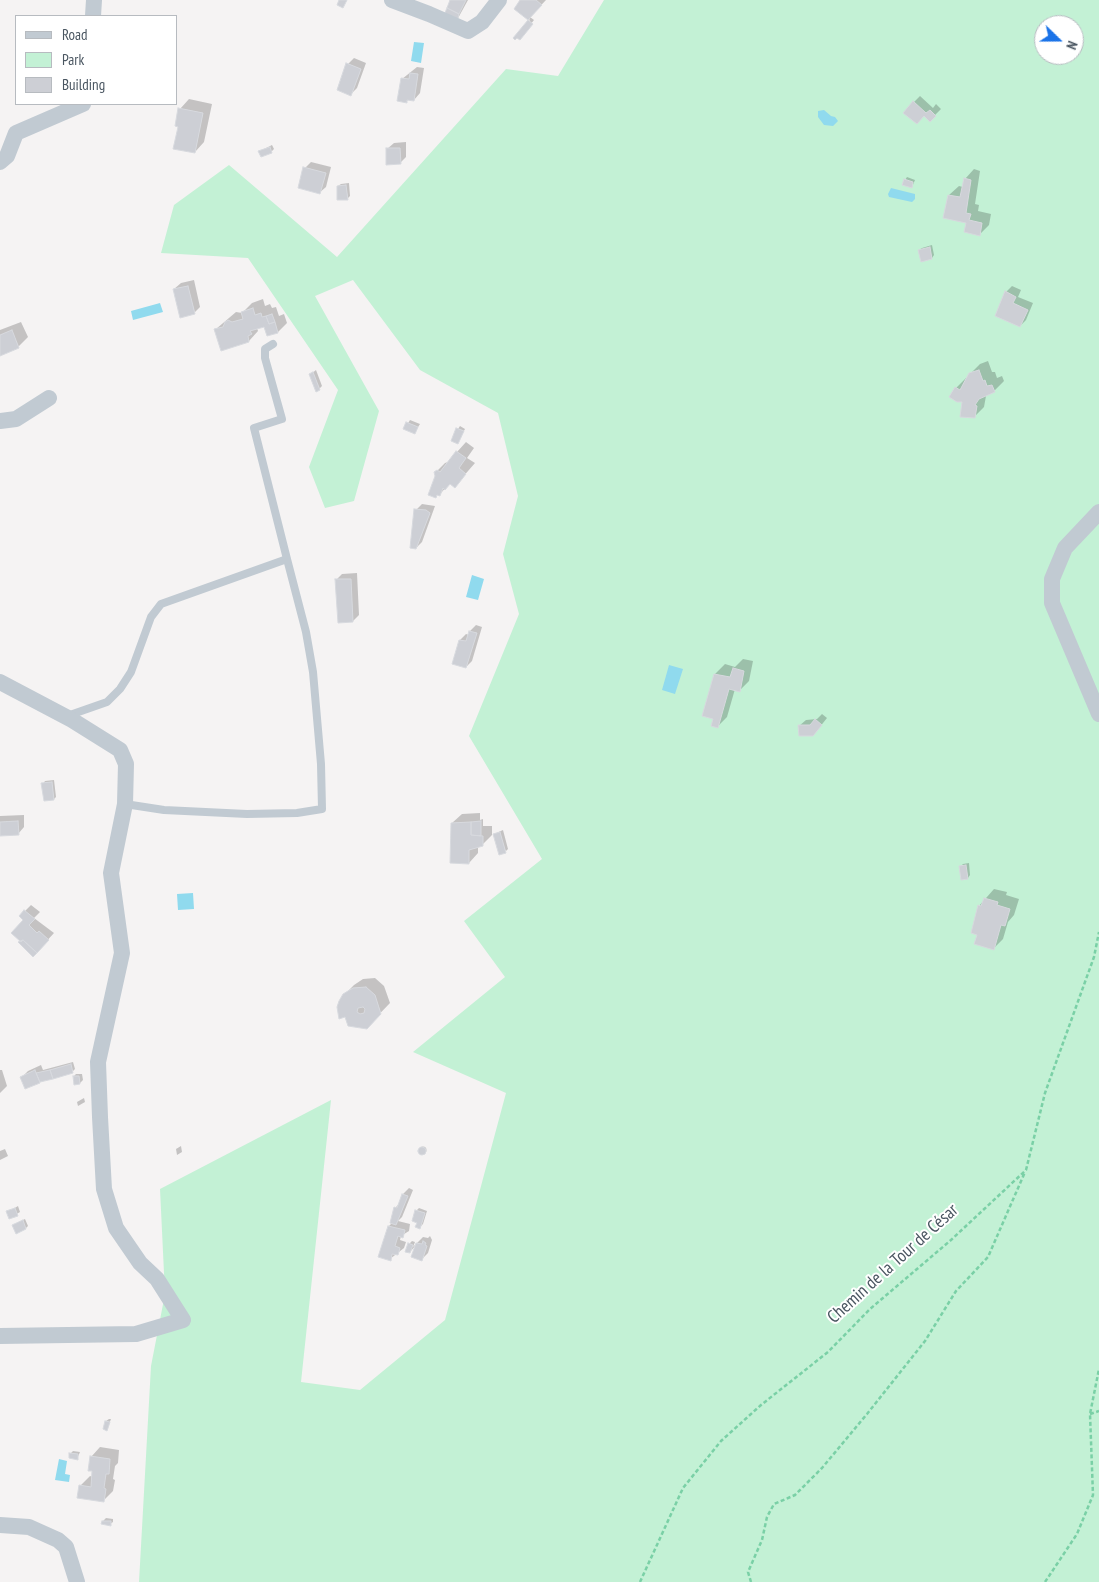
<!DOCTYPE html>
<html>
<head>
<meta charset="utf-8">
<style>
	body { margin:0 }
	#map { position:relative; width:1099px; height:1582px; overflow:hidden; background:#f5f3f3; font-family:"PT Sans Narrow",sans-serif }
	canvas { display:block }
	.legend { position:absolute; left:15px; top:15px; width:162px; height:90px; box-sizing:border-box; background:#fff; border:1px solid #b7bbc0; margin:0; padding:6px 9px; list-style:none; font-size:15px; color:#4a5661 }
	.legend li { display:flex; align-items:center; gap:10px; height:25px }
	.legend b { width:25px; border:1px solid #b7bbc0 }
	.north { position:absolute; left:1034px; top:15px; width:50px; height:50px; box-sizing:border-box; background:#fff; border:1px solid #b7bbc0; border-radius:50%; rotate:112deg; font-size:14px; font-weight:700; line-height:20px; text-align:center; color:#4a5661 }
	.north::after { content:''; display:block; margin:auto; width:18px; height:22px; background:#1a73e8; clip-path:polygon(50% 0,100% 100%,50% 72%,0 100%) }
</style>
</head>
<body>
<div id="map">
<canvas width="1099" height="1582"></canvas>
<ul class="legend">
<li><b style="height:6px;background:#c1cad2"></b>Road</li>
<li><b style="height:14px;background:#c3f1d5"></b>Park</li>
<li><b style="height:14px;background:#cdcfd5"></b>Building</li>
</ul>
<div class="north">N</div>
</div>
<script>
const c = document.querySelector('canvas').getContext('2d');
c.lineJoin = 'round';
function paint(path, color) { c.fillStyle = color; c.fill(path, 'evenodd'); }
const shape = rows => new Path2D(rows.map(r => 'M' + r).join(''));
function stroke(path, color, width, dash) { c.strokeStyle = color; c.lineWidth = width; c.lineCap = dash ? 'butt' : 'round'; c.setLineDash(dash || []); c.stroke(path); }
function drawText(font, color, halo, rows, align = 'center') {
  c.font = font + ' "PT Sans Narrow",sans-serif'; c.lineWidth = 4; c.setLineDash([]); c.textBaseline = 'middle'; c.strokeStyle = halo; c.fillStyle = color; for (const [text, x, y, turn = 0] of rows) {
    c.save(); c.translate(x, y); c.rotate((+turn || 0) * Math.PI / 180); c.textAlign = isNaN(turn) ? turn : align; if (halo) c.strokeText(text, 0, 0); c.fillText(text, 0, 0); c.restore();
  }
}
paint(shape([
	[604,0,1099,0,1099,1582,139,1582,151,1366,165,1294,160,1189,331,1100,301,1382,360,1390,445,1320,506,1093,413,1052,505,977,464,921,542,859,469,736,519,614,503,554,518,496,498,413,420,370,353,280,315,296,379,411,354,501,325,508,309,467,338,390,248,258,161,253,174,205,229,165,337,257,506,69,558,76],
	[1044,25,1074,25,1074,55,1044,55]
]), '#c3f1d5');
paint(shape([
	[414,42,424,43,421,63,411,61],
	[824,110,831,116,835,117,838,121,833,126,824,125,818,117,818,111],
	[891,188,915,194,915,199,912,202,889,197,888,194],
	[160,303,163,312,133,320,131,311],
	[472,575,484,579,478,600,466,597],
	[669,665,683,669,675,694,662,690],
	[193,893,194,909,178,910,177,894],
	[59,1459,67,1461,65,1474,70,1475,69,1482,55,1480]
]), '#90daee');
paint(shape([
	[451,0,468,0,457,20],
	[522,0,546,0,530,17,534,20,519,39,515,37,530,20,515,8],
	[354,58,366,63,357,88,351,94,348,64],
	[417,67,424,68,420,93,414,100,409,99,407,101,402,79],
	[920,96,933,108,936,104,941,109,930,120,914,102],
	[189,99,212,104,204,142,195,152,180,126,180,109],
	[406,142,406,157,400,163,387,149,394,143],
	[272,145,274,149,271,152,260,151],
	[311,162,331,167,326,187,319,193,305,168],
	[974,169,980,171,975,204,979,205,978,211,991,214,989,225,979,235,968,222,945,217,949,195,959,186,963,187,965,179],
	[907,177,915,180,912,187,905,180],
	[349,183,350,196,347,199,338,186,341,184],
	[932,245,934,255,932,258,919,250,922,248],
	[194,280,200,307,194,313,174,289,181,283],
	[1012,286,1021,290,1018,297,1033,303,1026,320,1020,326,1006,292],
	[263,299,265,306,270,304,272,308,276,307,279,316,284,314,287,323,278,332,267,335,265,325,257,328,258,331,249,341,222,349,216,329,236,312,242,313,252,303],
	[21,322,28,337,18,347,0,354,0,330],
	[988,361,992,372,995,372,997,378,1002,376,1004,381,994,391,984,395,986,396,984,407,974,417,956,388,966,378,967,379,970,374,980,364],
	[316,370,322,386,319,389,311,374],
	[410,420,420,424,415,432,405,428],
	[460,426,465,429,458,442,458,429],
	[466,442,474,448,467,458,475,463,455,486,450,483,440,494,435,473,445,463,448,462],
	[422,504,435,506,422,542,416,548,416,510],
	[357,573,359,615,353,621,336,580,342,574],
	[476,625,482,627,472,661,466,667,460,640,466,634,469,635,470,631],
	[743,659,753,661,749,681,740,690,735,689,727,717,717,727,715,718,704,715,715,674,725,664,735,667],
	[822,714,827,718,819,728,799,726,806,720,817,719],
	[54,780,56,797,54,799,43,784,45,781],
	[480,813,480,820,483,819,483,826,492,826,492,835,482,845,478,846,478,853,469,863,452,823,462,814],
	[24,815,24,827,18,834,0,834,0,816],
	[503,830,508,849,506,851,494,834],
	[969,863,970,875,968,878,960,867,963,864],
	[994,889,1007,892,1006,895,1019,899,1014,915,1008,922,1003,939,993,949,978,934,979,906],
	[31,905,40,912,34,918,54,933,43,945,21,940,24,920,20,916],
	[375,978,384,986,390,1003,366,1028,344,995,354,985,363,979],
	[73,1062,75,1069,72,1072,39,1082,22,1077,28,1071,41,1065,43,1070],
	[0,1070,2,1070,7,1086,0,1093],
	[76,1074,82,1074,83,1080,80,1083,75,1084,74,1076],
	[84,1098,85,1102,78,1106,77,1102],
	[181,1146,182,1152,177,1155,176,1149],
	'419.5 1150a3.5 3.5 0 1 1 7 0a3.5 3.5 0 1 1-7 0Z',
	[5,1149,8,1156,0,1160,0,1151],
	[409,1188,413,1190,402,1217,398,1221,410,1224,409,1231,401,1236,400,1240,406,1242,404,1248,390,1259,389,1226,393,1222,395,1208,400,1203,403,1194],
	[18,1206,20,1212,10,1218,8,1212],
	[419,1208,427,1211,423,1224,420,1227,416,1211],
	[25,1219,28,1226,26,1228,13,1225],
	[430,1236,432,1240,428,1253,422,1259,416,1245,410,1252,409,1244,412,1241,415,1242,413,1247,423,1237,428,1238],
	[109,1419,111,1419,107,1430,106,1421],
	[100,1447,119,1450,118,1463,115,1466,113,1479,115,1480,113,1491,104,1500,80,1486,90,1476,93,1477,91,1457],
	[73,1451,80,1452,77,1459,70,1454],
	[106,1518,113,1519,113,1522,110,1524,103,1521]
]), '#0003');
const building = shape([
	[339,0,347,0,343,8,337,5,339,0],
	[450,0,466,0,459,14,447,8,450,0],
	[520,0,536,0,542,5,528,20,514,9,520,0],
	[447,8,459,14,457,22,444,15,447,8],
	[528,20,533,24,520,40,517,38,515,40,513,38,528,20],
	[346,63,361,69,351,96,337,90,346,63],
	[410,73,418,74,414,101,407,100,407,103,397,101,401,78,409,79,410,73],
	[913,101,926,113,930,110,936,116,930,122,924,116,917,124,903,113,913,101],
	[178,108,203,113,195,153,173,149,178,127,175,126,178,108],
	[270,147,272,153,261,157,258,151,270,147],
	[386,148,400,148,401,164,386,165,386,148],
	[303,167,326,173,320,194,298,188,303,167],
	[964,178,971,180,966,213,971,214,969,220,982,223,980,236,964,232,966,223,943,218,948,195,960,197,964,178],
	[904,179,913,182,912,188,902,185,904,179],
	[346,185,348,200,337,200,337,186,346,185],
	[930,247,932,259,921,262,918,250,930,247],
	[188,286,195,314,180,318,173,289,188,286],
	[1005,291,1016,297,1013,303,1028,310,1020,327,995,316,1005,291],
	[253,308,255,315,261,313,262,317,266,316,269,324,275,322,278,333,267,336,264,327,250,331,252,334,248,336,249,342,221,351,214,329,223,327,225,322,228,320,232,322,243,319,241,312,253,308],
	[272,314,275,322,269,324,266,316,272,314],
	[12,330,19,348,0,356,0,335,12,330],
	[979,370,983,381,985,380,987,386,992,385,995,392,979,399,975,405,977,406,975,418,960,417,962,402,957,402,949,397,955,387,960,390,969,373,979,370],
	[313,372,320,390,316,392,309,374,313,372],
	[406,422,418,427,415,434,403,429,406,422],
	[456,428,464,431,458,444,451,441,456,428],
	[456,451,466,458,459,468,466,474,455,488,450,484,445,490,443,488,440,496,437,495,436,498,428,495,435,476,434,472,437,470,440,472,456,451],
	[414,509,426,510,430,513,416,549,410,548,414,509],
	[335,579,351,579,353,622,338,623,335,579],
	[469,631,477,633,466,668,452,664,459,640,466,641,469,631],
	[733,668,744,671,740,692,729,689,718,728,711,726,713,719,702,716,714,674,730,677,733,668],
	[815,719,822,725,813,736,799,736,798,725,810,725,815,719],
	[52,782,54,800,44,801,41,783,52,782],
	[18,821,19,835,0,836,0,822,18,821],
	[481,821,481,836,471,835,471,822,481,821],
	[471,822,471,835,483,836,483,846,469,850,469,864,450,863,451,823,471,822],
	[500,832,506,853,499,855,493,834,500,832],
	[966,865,968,879,961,880,959,866,966,865],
	[984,898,998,902,997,905,1010,909,1005,926,1001,925,994,950,974,944,977,935,971,933,978,905,981,906,984,898],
	[24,910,35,919,29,925,37,933,39,931,49,940,37,953,23,940,21,942,11,933,23,920,19,916,24,910],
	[23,940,37,953,33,957,18,942,23,940],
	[366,987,375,995,381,1014,367,1029,348,1026,345,1017,339,1019,337,1007,339,1001,343,994,353,988,366,987],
	[363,1007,365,1009,364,1013,360,1014,357,1012,358,1008,363,1007],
	[71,1064,73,1073,53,1079,50,1070,71,1064],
	[35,1070,40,1083,25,1089,20,1077,35,1070],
	[50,1070,53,1079,40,1082,36,1073,50,1070],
	[73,1076,79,1076,80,1084,74,1085,73,1076],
	'418 1151a4 4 0 1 1 8 0a4 4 0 1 1-8 0Z',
	[402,1194,408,1196,396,1225,390,1223,394,1207,397,1208,402,1194],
	[15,1208,18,1216,9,1219,6,1211,15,1208],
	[415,1210,425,1213,420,1229,415,1227,417,1223,412,1221,415,1210],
	[23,1220,26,1229,16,1234,12,1225,23,1220],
	[388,1226,405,1230,403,1238,398,1236,395,1246,400,1248,398,1255,392,1254,391,1261,378,1257,388,1226],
	[423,1241,426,1243,425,1245,427,1246,422,1261,411,1257,416,1243,422,1244,423,1241],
	[408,1243,413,1245,410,1253,405,1252,408,1243],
	[105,1421,110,1422,107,1431,103,1429,105,1421],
	[69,1453,78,1454,78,1460,69,1458,69,1453],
	[90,1456,110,1459,109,1474,106,1474,104,1488,106,1489,104,1502,77,1498,79,1485,91,1487,92,1471,88,1471,90,1456],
	[102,1521,111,1521,111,1526,101,1524,102,1521]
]);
paint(building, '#cdcfd5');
stroke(building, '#d7d9de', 1);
stroke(shape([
	[1090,1414,1099,1411],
	[640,1582,683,1488,721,1441,761,1405,828,1352,870,1309,951,1240,1026,1170,1045,1093,1094,957,1099,932],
	[751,1582,748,1572,762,1540,767,1517,774,1504,795,1495,822,1468,867,1414,925,1341,956,1291,988,1257,1025,1172],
	[1045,1582,1077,1534,1093,1495,1090,1414,1099,1369]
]), '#7ad0a6', 2.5, [4, 2.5]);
stroke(shape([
	[67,716,107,702,120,689,131,672,151,617,161,604,287,559,254,428,282,419,265,358,265,349,273,344],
	[125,804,164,810,247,814,297,813,322,809,321,764,313,672,306,632,287,559]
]), '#c1cad2', 8);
stroke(shape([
	[392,0,429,14,468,31,482,22,499,0],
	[93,16,94,0],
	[0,162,7,156,16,133,83,104],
	[0,421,16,419,49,398],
	[1099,512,1065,548,1052,579,1052,603,1099,714],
	[0,682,72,720,120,750,126,764,125,804,111,873,122,953,98,1062,100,1117,104,1189,116,1228,140,1263,157,1279,183,1320,136,1334,0,1336],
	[0,1525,29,1527,58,1540,66,1547,77,1582]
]), '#c1cad2', 16);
drawText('18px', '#4a5661', '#fff', [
	["Chemin de la Tour de César",893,1264,-42]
]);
</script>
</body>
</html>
